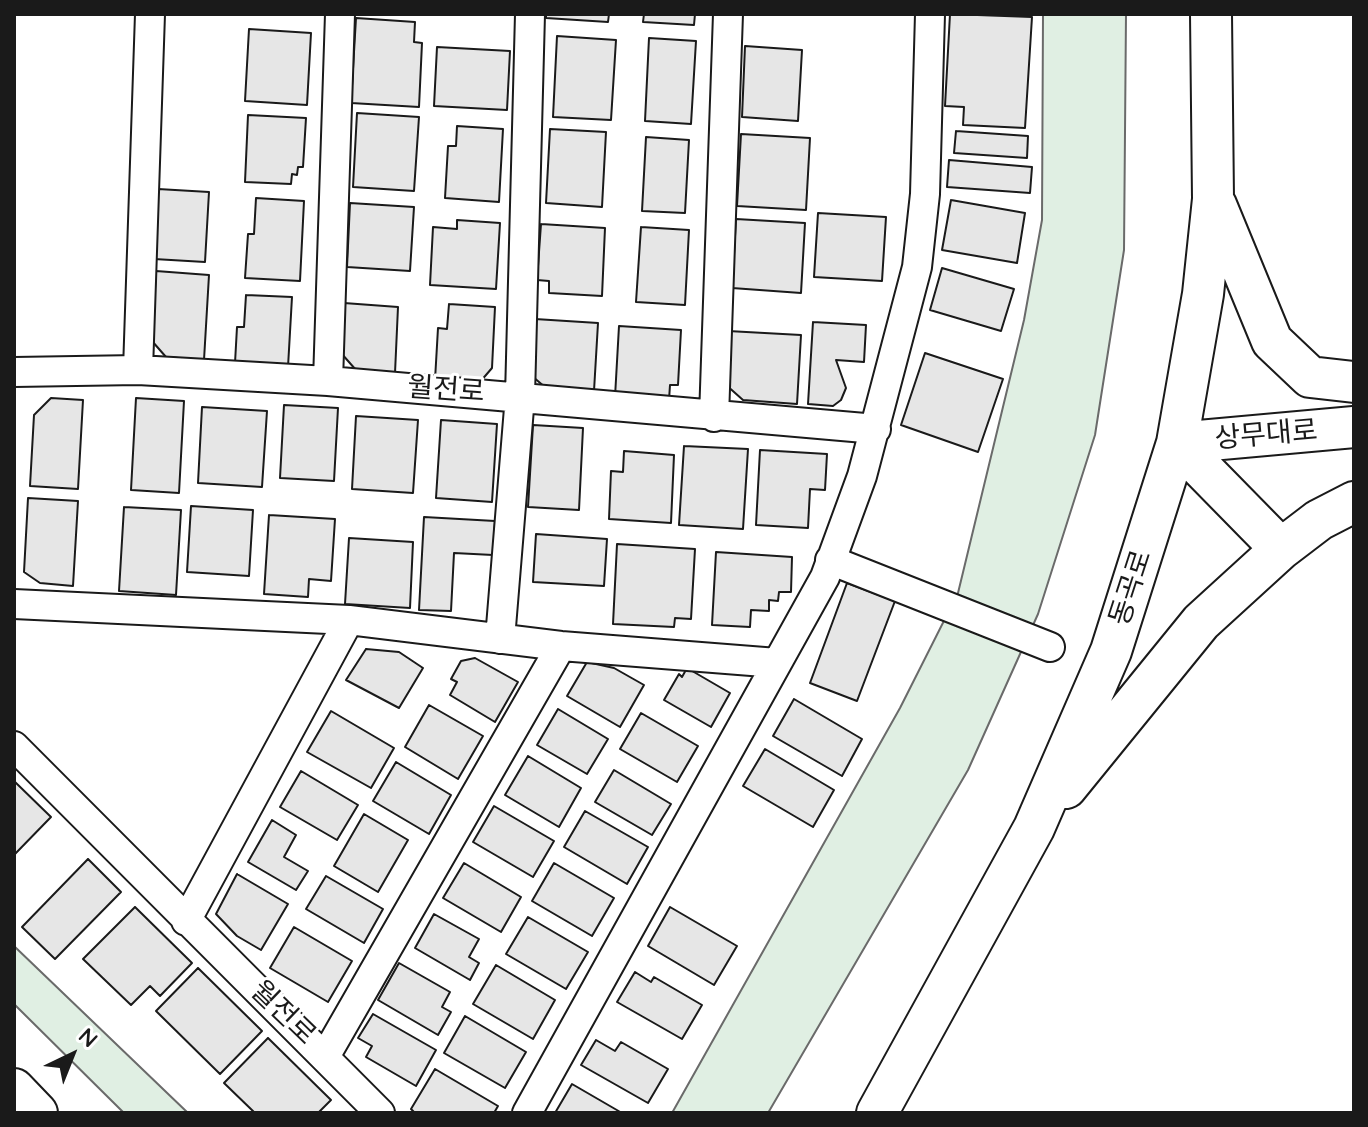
<!DOCTYPE html>
<html>
<head>
<meta charset="utf-8">
<style>
	body { margin:0 }
	#map { position:relative; width:1368px; height:1127px; overflow:hidden; background:#fff; font-family:Quicksand,sans-serif }
	canvas { display:block }
	.frame { position:absolute; inset:0; border:16px solid #1a1a1a; pointer-events:none }
	.north { position:absolute; left:32px; top:1015px; width:80px; height:80px; -webkit-text-stroke:6px #fff; paint-order:stroke; rotate:43deg; font-size:22px; font-weight:700; line-height:32px; text-align:center; color:#1a1a1a }
	.north::after { content:''; display:block; margin:auto; width:28px; height:36px; background:#1a1a1a; clip-path:polygon(50% 0,100% 100%,50% 72%,0 100%) }
</style>
</head>
<body>
<div id="map">
<canvas width="1368" height="1127"></canvas>
<div class="frame"></div>
<div class="north">N</div>
</div>
<script>
const c = document.querySelector('canvas').getContext('2d');
c.lineJoin = 'round';
function paint(path, color) { c.fillStyle = color; c.fill(path, 'evenodd'); }
const shape = rows => new Path2D(rows.map(r => 'M' + r).join(''));
function stroke(path, color, width, dash) { c.strokeStyle = color; c.lineWidth = width; c.lineCap = dash ? 'butt' : 'round'; c.setLineDash(dash || []); c.stroke(path); }
function drawText(font, color, halo, rows, align = 'center') {
  c.font = font + ' Quicksand,"Noto Sans KR",sans-serif'; c.lineWidth = 6; c.setLineDash([]); c.textBaseline = 'middle'; c.strokeStyle = halo; c.fillStyle = color; for (const [text, x, y, turn = 0] of rows) {
    c.save(); c.translate(x, y); c.rotate((+turn || 0) * Math.PI / 180); c.textAlign = isNaN(turn) ? turn : align; if (halo) c.strokeText(text, 0, 0); c.fillText(text, 0, 0); c.restore();
  }
}
const green = shape([
	[1043,14,1126,14,1124,250,1095,435,1038,614,968,770,768,1113,672,1113,900,708,958,593,1024,320,1042,220,1043,14],
	[14,946,188,1113,124,1113,14,1004,14,946]
]);
paint(green, '#e0efe3');
stroke(green, '#6a6a6a', 2);
const building = shape([
	[546,14,609,14,608,22,546,18,546,14],
	[644,14,695,14,694,25,643,22,644,14],
	[950,14,1032,17,1025,128,963,125,964,107,945,106,950,14],
	[356,18,415,22,414,42,422,43,419,107,351,103,356,18],
	[249,29,311,33,307,105,245,101,249,29],
	[557,36,616,40,611,120,553,117,557,36],
	[649,38,696,41,691,124,645,121,649,38],
	[745,46,802,50,798,121,742,117,745,46],
	[437,47,510,51,507,110,434,106,437,47],
	[357,113,419,117,414,191,353,187,357,113],
	[248,115,306,118,303,167,298,167,297,175,292,174,291,184,245,182,248,115],
	[457,126,503,129,499,202,445,198,448,146,456,146,457,126],
	[550,129,606,132,602,207,546,203,550,129],
	[956,131,1028,136,1027,158,954,153,956,131],
	[741,134,810,138,806,210,737,206,741,134],
	[646,137,689,140,685,213,642,211,646,137],
	[949,160,1032,167,1030,193,947,187,949,160],
	[158,189,209,192,205,262,154,259,158,189],
	[256,198,304,201,300,281,245,278,248,234,254,234,256,198],
	[951,200,1025,213,1017,263,942,250,951,200],
	[350,203,414,207,410,271,347,267,350,203],
	[818,213,886,217,882,281,814,277,818,213],
	[736,219,805,223,801,293,732,288,736,219],
	[457,220,500,223,496,289,430,285,433,227,457,229,457,220],
	[541,224,605,228,602,296,549,293,549,281,537,280,541,224],
	[641,227,689,230,685,305,636,302,641,227],
	[942,268,1014,289,1001,331,930,310,942,268],
	[156,271,209,275,204,360,166,357,152,341,156,271],
	[246,295,292,297,288,367,235,363,237,327,244,327,246,295],
	[344,303,398,307,395,373,356,370,341,353,344,303],
	[449,304,495,307,492,368,480,382,435,380,438,328,447,329,449,304],
	[535,319,598,323,594,391,546,388,532,376,535,319],
	[813,322,866,325,864,362,836,360,846,388,841,400,833,406,808,404,813,322],
	[619,326,681,330,678,385,670,385,669,400,615,397,619,326],
	[728,331,801,335,797,404,743,400,725,384,728,331],
	[925,353,1003,379,978,452,901,425,925,353],
	[51,398,83,400,78,489,30,486,34,415,51,398],
	[136,398,184,401,179,493,131,490,136,398],
	[284,405,338,408,334,481,280,478,284,405],
	[202,407,267,411,262,487,198,483,202,407],
	[356,416,418,420,413,493,352,489,356,416],
	[441,420,497,424,492,502,436,498,441,420],
	[533,425,583,428,579,510,528,507,533,425],
	[684,446,748,449,743,529,679,525,684,446],
	[760,450,827,454,825,490,810,489,808,528,756,525,760,450],
	[624,451,674,455,671,523,609,519,611,471,623,472,624,451],
	[28,498,78,501,73,586,40,583,24,572,28,498],
	[191,506,253,510,249,576,187,572,191,506],
	[124,507,181,510,176,595,119,591,124,507],
	[269,515,335,519,331,581,309,579,308,597,264,594,269,515],
	[424,517,495,521,493,555,454,553,451,611,419,610,424,517],
	[536,534,607,539,604,586,533,582,536,534],
	[349,538,413,542,410,608,345,604,349,538],
	[617,544,695,549,691,619,675,618,674,627,613,624,617,544],
	[716,552,792,557,791,592,779,592,778,601,769,600,769,611,751,610,750,627,712,625,716,552],
	[847,583,895,601,857,701,810,683,847,583],
	[366,649,399,652,423,668,399,708,346,680,366,649],
	[475,658,518,682,495,722,450,695,457,682,451,679,461,661,475,658],
	[587,662,614,668,644,685,620,727,567,696,587,662],
	[687,668,730,693,711,727,664,700,679,674,682,677,687,668],
	[794,699,862,739,842,776,773,736,794,699],
	[429,705,483,736,458,779,405,747,429,705],
	[558,709,608,739,587,774,537,745,558,709],
	[331,711,394,748,371,788,307,752,331,711],
	[641,713,698,746,677,782,620,749,641,713],
	[765,749,834,790,813,827,743,786,765,749],
	[528,756,581,788,559,827,505,795,528,756],
	[396,762,451,795,429,834,373,801,396,762],
	[614,770,671,804,652,835,595,802,614,770],
	[301,771,358,805,337,840,280,807,301,771],
	[14,781,51,817,14,855,14,781],
	[494,806,554,841,533,877,473,842,494,806],
	[585,811,648,847,627,884,564,847,585,811],
	[364,814,408,840,378,892,334,866,364,814],
	[272,820,296,835,284,857,308,871,296,890,248,862,272,820],
	[88,859,121,892,55,959,22,927,88,859],
	[464,863,521,897,501,932,443,898,464,863],
	[554,863,614,898,592,936,532,901,554,863],
	[237,874,288,904,261,950,237,936,216,914,237,874],
	[326,876,383,909,364,943,306,909,326,876],
	[135,907,192,963,160,996,150,986,131,1005,83,959,135,907],
	[670,907,737,946,714,985,648,946,670,907],
	[434,914,479,939,469,957,479,963,470,980,415,948,434,914],
	[528,917,588,952,566,989,506,954,528,917],
	[294,927,352,961,328,1002,270,968,294,927],
	[399,963,450,992,442,1007,451,1012,438,1035,378,1000,399,963],
	[496,965,555,1000,533,1039,473,1004,496,965],
	[198,968,262,1031,220,1074,156,1011,198,968],
	[635,972,651,982,654,977,702,1005,682,1039,617,1002,635,972],
	[373,1014,436,1050,416,1086,366,1057,372,1046,358,1038,373,1014],
	[465,1016,526,1052,505,1088,444,1053,465,1016],
	[268,1038,331,1100,318,1113,255,1113,224,1083,268,1038],
	[596,1040,615,1051,621,1042,668,1069,648,1103,581,1065,596,1040],
	[435,1069,498,1106,494,1113,415,1113,411,1109,435,1069],
	[572,1084,622,1113,555,1113,572,1084]
]);
paint(building, '#e6e6e6');
stroke(building, '#1a1a1a', 2);
const street = shape([
	[138,370,150,14],
	[14,372,138,370,328,381,876,429],
	[328,381,340,14],
	[714,417,728,14],
	[830,560,1050,647],
	[14,604,349,620,561,646,777,663],
	[500,639,520,396,530,14],
	[14,746,380,1113],
	[186,921,349,620],
	[326,1055,561,646],
	[527,1113,825,577,862,476,917,267,925,194,930,14]
]);
const secondary = shape([
	[1216,205,1272,341,1310,377,1354,382],
	[1177,443,1354,427],
	[1177,443,1281,549],
	[1066,788,1201,622,1281,549,1319,520,1354,502],
	[14,1089,37,1113],
	[877,1113,1034,828,1111,651,1177,443,1203,294,1213,199,1211,14]
]);
stroke(street, '#1a1a1a', 32);
stroke(secondary, '#1a1a1a', 44);
stroke(street, '#fff', 28);
stroke(secondary, '#fff', 40);
drawText('28px', '#1a1a1a', '#fff', [
	["월전로",446,390,4],
	["상무대로",1266,435,-5],
	["동곡로",1131,588,-72],
	["월전로",283,1013,44]
]);
</script>
</body>
</html>
